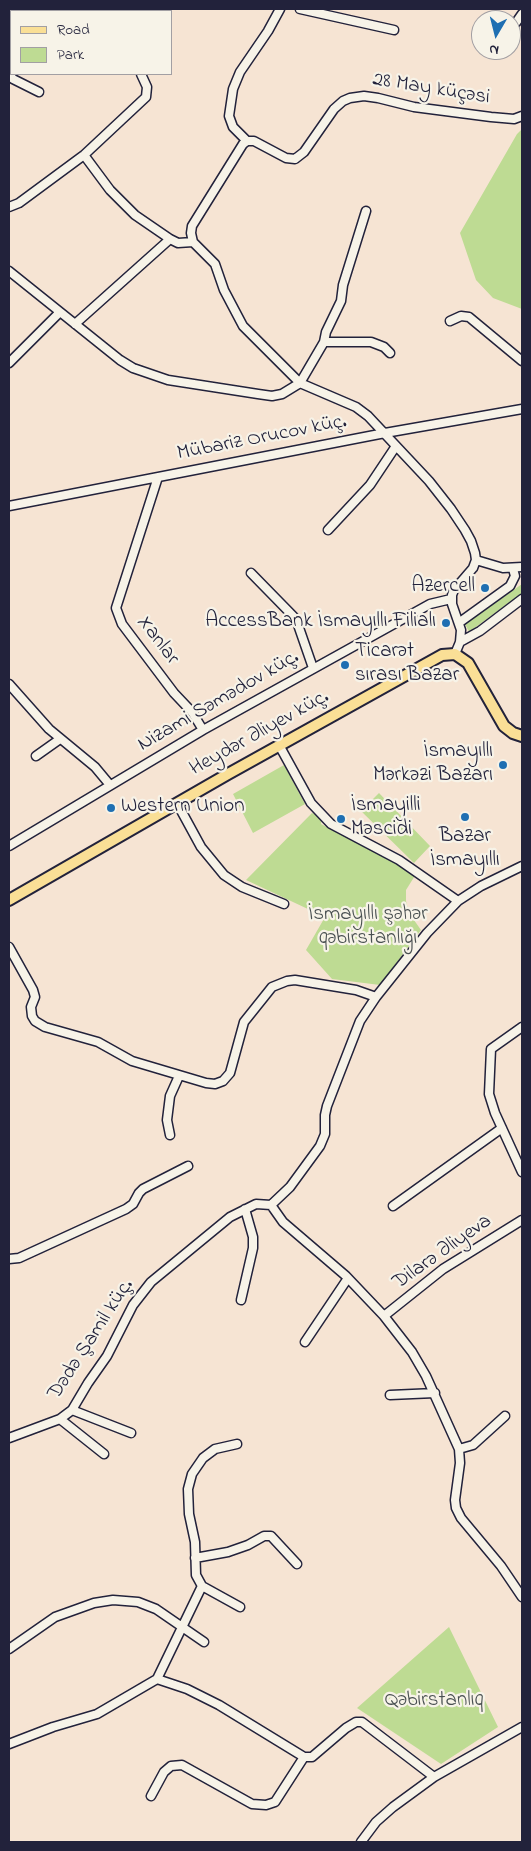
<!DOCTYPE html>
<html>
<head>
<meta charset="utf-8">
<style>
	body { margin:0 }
	#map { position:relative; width:531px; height:1851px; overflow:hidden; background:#f6e4d3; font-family:"Indie Flower",sans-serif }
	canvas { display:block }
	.frame { position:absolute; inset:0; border:10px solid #22223b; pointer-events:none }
	.legend { position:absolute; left:10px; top:10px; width:162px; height:65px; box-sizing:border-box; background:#f7f3e8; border:1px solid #a29fa3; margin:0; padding:6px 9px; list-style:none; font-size:15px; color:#22223b }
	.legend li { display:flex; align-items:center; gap:10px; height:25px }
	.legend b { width:25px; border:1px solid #a29fa3 }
	.north { position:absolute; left:471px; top:10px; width:50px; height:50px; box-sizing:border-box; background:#f7f3e8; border:1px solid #a29fa3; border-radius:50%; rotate:188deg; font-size:14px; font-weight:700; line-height:20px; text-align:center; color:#22223b }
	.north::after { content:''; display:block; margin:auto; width:18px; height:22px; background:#1f6fb2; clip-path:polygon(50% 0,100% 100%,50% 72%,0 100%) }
</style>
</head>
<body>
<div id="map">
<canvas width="531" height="1851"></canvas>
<div class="frame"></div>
<ul class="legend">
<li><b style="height:6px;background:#fadf96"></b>Road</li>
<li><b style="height:14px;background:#bedb93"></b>Park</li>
</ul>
<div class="north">N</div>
</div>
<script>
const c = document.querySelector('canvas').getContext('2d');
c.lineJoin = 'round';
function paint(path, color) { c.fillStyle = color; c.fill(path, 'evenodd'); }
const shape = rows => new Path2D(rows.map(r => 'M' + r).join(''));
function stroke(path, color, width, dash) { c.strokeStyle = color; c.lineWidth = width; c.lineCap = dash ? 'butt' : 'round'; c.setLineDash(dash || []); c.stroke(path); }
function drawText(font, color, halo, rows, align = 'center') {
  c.font = font + ' "Indie Flower",sans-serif'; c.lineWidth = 4.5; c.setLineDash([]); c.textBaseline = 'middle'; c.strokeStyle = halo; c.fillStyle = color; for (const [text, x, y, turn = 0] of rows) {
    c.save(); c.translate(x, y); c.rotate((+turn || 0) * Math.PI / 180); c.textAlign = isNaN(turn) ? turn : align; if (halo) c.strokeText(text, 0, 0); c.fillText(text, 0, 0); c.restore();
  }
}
paint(shape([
	[522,129,522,309,493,298,476,280,460,233,517,134],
	[522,584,522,593,469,632,465,624],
	[284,765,305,804,253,833,233,794],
	[379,793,430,846,414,863,361,811],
	[312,813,322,818,321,824,416,874,406,890,406,901,409,913,421,930,380,985,332,979,306,950,325,917,246,880],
	[449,1627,498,1727,441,1764,357,1708]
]), '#bedb93');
const minor = shape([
	[300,9,394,30],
	[72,11,74,9],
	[515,24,522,14],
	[9,65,11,64],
	[9,74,13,79,39,92],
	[247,141,233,127,229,116,233,89,240,72,268,31,280,9],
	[84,155,110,190,135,215,170,239,178,243,193,242],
	[9,207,19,203,84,155,146,97,147,87,141,74],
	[9,271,120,360,133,368,168,380,258,394,272,396,282,394,300,383,324,342,326,332,341,301,343,285,366,211],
	[450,321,461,316,469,317,522,361],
	[75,324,170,239],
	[324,342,371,342,384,347,390,353],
	[9,363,60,312],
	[158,477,116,608,122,624,174,693,192,712,203,730],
	[9,506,385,433,522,409],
	[328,530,370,485,396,446],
	[476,560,503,568,522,567],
	[251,573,296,619,313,668],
	[460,622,510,586,515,576,513,569],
	[460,642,480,631,522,599],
	[455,654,460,642,461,630,452,604,452,595,454,590,473,568,476,560,475,553,471,541,465,530,451,509,429,481,368,416,356,407,300,383,243,326,224,290,215,264,193,242,191,233,192,226,243,144,247,141,254,141,286,158,295,159,304,152,334,109,343,101,350,98,364,96,378,98,414,107,491,117,514,119,522,116],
	[9,684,49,729,95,767,110,785],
	[279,745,311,803,331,824,399,860,458,901],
	[36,756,60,739],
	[177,803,201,847,224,875,242,887,284,904],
	[9,846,203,730,430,604,451,599],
	[522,866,481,886,458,901,427,933,376,997,360,1021,327,1106,325,1115,325,1134,320,1146,290,1187,271,1205,283,1222,346,1276,384,1316,412,1352,426,1376,459,1449,460,1463,455,1500,456,1508,461,1518,501,1566,522,1597],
	[9,947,33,990,35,997,31,1007,32,1016,35,1021,45,1027,98,1042,132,1061,206,1083,215,1084,223,1081,230,1073,244,1022,272,987,287,981,295,980,356,990,376,997],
	[522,1027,491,1049,489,1094,495,1113,522,1172],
	[170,1135,167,1120,170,1096,179,1076],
	[393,1206,502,1128],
	[9,1259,19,1258,126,1209,133,1204,139,1193,143,1189,188,1166],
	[241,1300,253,1248,253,1237,245,1209],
	[384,1316,443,1269,522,1220],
	[305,1342,348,1278],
	[390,1395,435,1393],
	[72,1410,131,1433],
	[60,1419,104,1454],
	[9,1438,60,1419,72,1410,88,1383,107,1356,133,1305,151,1282,230,1217,256,1204,271,1205],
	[459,1449,473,1445,505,1416],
	[195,1558,228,1552,248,1545,264,1536,271,1536,297,1564],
	[202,1586,240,1607],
	[9,1649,55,1617,94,1603,113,1600,138,1602,156,1609,204,1642],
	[157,1679,187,1689,219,1705,304,1757,312,1757,346,1728,356,1722,362,1722,434,1777],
	[9,1744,53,1727,97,1714,157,1679,202,1586,196,1575,195,1542,189,1514,188,1489,192,1474,203,1458,215,1449,237,1444],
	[151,1796,164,1772,171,1766,182,1765,252,1804,266,1805,275,1802,304,1757],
	[361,1842,376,1822,393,1807,434,1777,522,1727]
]);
const major = shape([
	[9,900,228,774,442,655,455,654,468,663,504,726,513,733,522,736]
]);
stroke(minor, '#22223b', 11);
stroke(major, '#22223b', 14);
stroke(minor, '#f7f3e8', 8);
stroke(major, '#fadf96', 10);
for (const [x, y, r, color] of [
	[485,588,5,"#1f6fb2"],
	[446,623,5,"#1f6fb2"],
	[345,665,5,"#1f6fb2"],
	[503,765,5,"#1f6fb2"],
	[111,808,5,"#1f6fb2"],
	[465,817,5,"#1f6fb2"],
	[341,819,5,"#1f6fb2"]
]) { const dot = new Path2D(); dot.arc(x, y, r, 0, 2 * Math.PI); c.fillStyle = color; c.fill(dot); stroke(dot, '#f7f3e8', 2); }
drawText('21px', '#22223b', '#f7f3e8', [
	["28 May küçəsi",431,90,9],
	["Mübariz Orucov küç.",262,439,-11],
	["Xanlar",157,641,53],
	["Nizami Səmədov küç.",219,702,-30],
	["Heydər Əliyev küç.",260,734,-29],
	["Dilarə Əliyeva",443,1253,-35],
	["Dədə Şamil küç.",92,1340,-57]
]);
drawText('21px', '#22223b', '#f7f3e8', [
	["Azercell",475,588],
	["AccessBank İsmayıllı Filialı",436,623],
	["Ticarət",355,653,"left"],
	["sırası Bazar",355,677,"left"],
	["İsmayıllı",493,753],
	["Mərkəzi Bazarı",493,777],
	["İsmayilli",351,807,"left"],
	["Məscidi",351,831,"left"],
	["Western Union",121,808,"left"],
	["Bazar",465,838,"center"],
	["İsmayıllı",465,862,"center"]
], 'right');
drawText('21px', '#495051', '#f7f3e8', [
	["İsmayıllı şəhər",368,916],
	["qəbirstanlığı",368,940],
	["Qəbirstanlıq",434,1702]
]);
</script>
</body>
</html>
